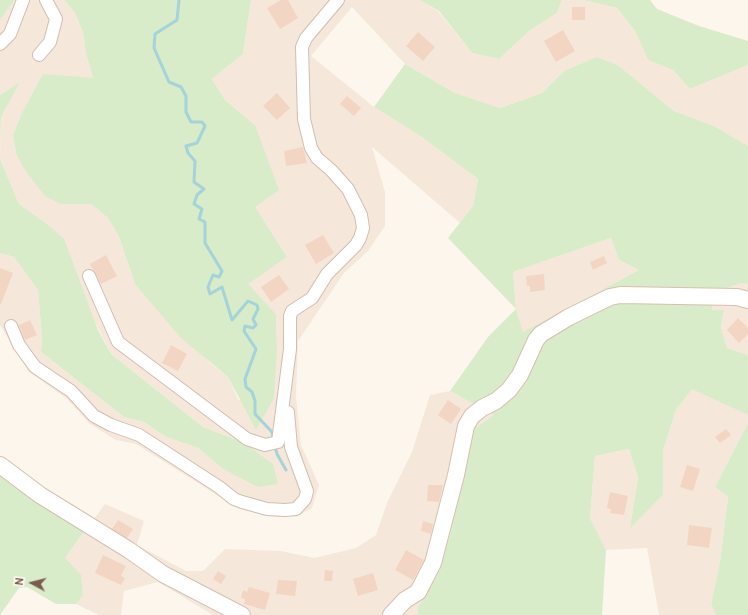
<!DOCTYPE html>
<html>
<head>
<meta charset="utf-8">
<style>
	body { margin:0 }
	#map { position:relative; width:748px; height:615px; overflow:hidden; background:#fdf6ec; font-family:Overpass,sans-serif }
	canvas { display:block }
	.north { position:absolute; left:12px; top:563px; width:40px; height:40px; -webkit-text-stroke:3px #fffaf3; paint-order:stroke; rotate:277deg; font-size:11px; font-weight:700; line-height:16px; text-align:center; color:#7a5c4d }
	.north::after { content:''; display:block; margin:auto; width:14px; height:18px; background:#7a5c4d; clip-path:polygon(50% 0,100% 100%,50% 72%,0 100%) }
</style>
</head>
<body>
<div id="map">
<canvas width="748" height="615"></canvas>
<div class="north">N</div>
</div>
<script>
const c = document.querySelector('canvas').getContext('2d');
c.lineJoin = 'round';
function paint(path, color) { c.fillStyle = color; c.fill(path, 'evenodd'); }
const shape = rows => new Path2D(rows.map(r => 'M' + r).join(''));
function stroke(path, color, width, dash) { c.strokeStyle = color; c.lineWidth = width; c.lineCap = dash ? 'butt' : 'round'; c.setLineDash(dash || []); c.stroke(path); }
paint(shape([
	[15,0,64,0,75,13,83,32,86,54,93,78,21,115,13,135,16,153,60,204,91,204,108,218,119,237,135,284,210,363,228,377,239,401,277,348,276,314,247,284,287,257,254,207,255,125,225,100,212,79,243,54,251,0,419,0,438,11,472,53,499,59,529,31,557,13,562,0,584,0,617,8,635,31,648,60,673,70,690,89,748,65,748,146,714,126,674,111,619,66,564,71,542,93,500,108,455,93,405,64,352,7,311,56,374,107,419,135,478,179,473,206,460,223,372,147,385,192,385,226,368,251,344,273,298,341,296,396,301,445,319,485,312,508,296,517,256,510,228,502,136,444,116,440,90,424,67,399,28,371,0,325,0,253,14,257,38,290,42,338,41,352,124,417,144,422,166,437,198,448,223,469,277,484,273,464,245,443,203,427,111,354,46,223,19,204,0,159,1,117,19,83,0,95,0,20],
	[611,238,619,260,639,270,523,333,516,309,513,272],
	[741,283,748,284,748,355,727,348,721,327,724,311,712,310,714,293],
	[692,388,748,415,748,423,715,487,728,497,720,562,711,604,716,615,659,615,647,548,606,550,590,518,595,456,629,449,638,477,630,527,663,495,663,451,676,410],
	[450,391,495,415,474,429,451,531,439,572,418,607,418,615,213,615,158,582,124,591,121,615,99,615,76,604,83,596,65,558,105,504,144,521,137,545,186,571,203,571,225,549,281,551,314,558,356,548,376,535,387,503,412,452,430,395]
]), '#f5e8da');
paint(shape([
	[0,0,15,0,0,20],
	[64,0,251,0,243,54,212,79,225,100,255,125,279,190,255,207,287,257,248,284,276,314,277,348,274,398,256,430,228,377,180,337,135,284,119,237,108,218,91,204,60,204,45,196,24,169,16,153,13,135,21,115,43,74,93,78,86,54,83,32,75,13],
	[419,0,562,0,557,13,529,31,499,59,472,53,439,11],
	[584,0,650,0,657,9,699,26,748,41,748,65,690,89,673,70,648,60,635,31,617,8],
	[597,57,619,66,674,111,714,126,748,146,748,284,741,283,714,293,712,310,724,310,721,327,727,348,748,355,748,415,692,389,676,410,663,451,663,495,630,528,638,477,629,449,595,456,590,518,606,550,602,615,418,615,418,607,439,572,451,531,474,429,494,415,450,391,488,337,516,309,448,238,473,206,478,179,419,135,374,107,405,64,455,93,500,108,542,93,564,71],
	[611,238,619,260,639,270,523,332,516,309,513,272],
	[20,82,1,117,0,150,0,95],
	[0,159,19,204,46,223,64,239,98,330,111,354,203,427,245,443,273,464,278,484,258,487,223,469,198,448,166,437,144,422,124,417,41,352,42,338,38,290,14,257,0,253],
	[748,423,748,615,716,615,711,604,720,562,728,497,715,487],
	[5,458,31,479,92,521,65,558,81,575,83,596,76,604,56,604,27,587,19,588,0,615,0,460]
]), '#d8ecc9');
stroke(shape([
	[179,0,177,20,155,34,154,48,169,82,181,87,186,96,186,112,191,122,202,122,205,126,197,143,186,146,188,153,195,161,194,182,204,189,197,195,194,204,202,209,199,219,205,222,205,243,222,271,219,277,213,275,208,287,210,294,222,287,232,320,248,301,257,305,258,309,253,319,256,325,253,328,245,326,244,331,256,349,245,379,246,387,252,392,255,401,255,414,272,432,273,437],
	[275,446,277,454,286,470]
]), '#a5d3da', 3);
paint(shape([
	[281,0,288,0,298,18,280,29,267,8],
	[572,7,585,7,585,20,572,20],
	[563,30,575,51,556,62,544,41],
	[418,32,435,47,423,61,406,46],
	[277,93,290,108,277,120,263,106],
	[347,96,361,108,354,116,340,104],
	[303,147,307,163,286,166,284,151],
	[323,235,334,253,316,264,305,245],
	[106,255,117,276,101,284,90,264],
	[604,256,607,263,593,270,590,262],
	[0,268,13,273,1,304,0,304],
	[544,274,545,290,530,292,530,286,527,286,526,276],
	[279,275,289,289,271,302,261,287],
	[738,318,748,328,748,334,739,343,727,330],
	[30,320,37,335,25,340,19,325],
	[171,345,187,354,178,371,162,363],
	[448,400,461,409,451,424,438,415],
	[726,429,731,435,720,443,715,437],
	[687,465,700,469,693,491,680,487],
	[428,485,443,485,439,502,427,501],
	[610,492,628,496,624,515,610,513,611,509,607,508],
	[118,520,133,529,127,538,112,529],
	[423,521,433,524,431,534,421,531],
	[689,525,712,528,709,548,687,545],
	[406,550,424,560,413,580,395,570],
	[103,555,126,566,121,576,125,578,121,585,95,573],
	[325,570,333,571,332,581,324,581],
	[218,571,226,576,221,584,213,579],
	[373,573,378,590,358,596,353,579],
	[278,580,297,581,295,596,276,594],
	[249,587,270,593,265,610,244,604,245,599,241,598,243,590,247,592]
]), '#f3d5c3');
const street = shape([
	[0,44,10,34,23,0],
	[39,55,50,42,56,19,46,0],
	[89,276,118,342,247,439,265,445,278,442,290,349,290,316,292,311,312,298,327,274,356,245,360,238,363,228,361,215,348,189,331,170,317,158,311,148,304,119,302,47,306,38,338,0],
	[11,326,19,345,35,367,71,391,94,416,111,425,139,435,219,487,234,499,242,502,267,509,285,510,296,509,305,499,307,491,291,447,288,412]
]);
const secondary = shape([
	[0,465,40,495,129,550,163,574,242,615],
	[391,615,405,600,418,592,433,563,456,475,466,426,472,416,482,408,496,401,509,390,520,375,536,340,541,334,569,317,610,297,620,295,737,297,748,300]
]);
stroke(street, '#d1beb0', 14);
stroke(secondary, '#d6c0b0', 18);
stroke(street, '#fff', 12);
stroke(secondary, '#fff', 16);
</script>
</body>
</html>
